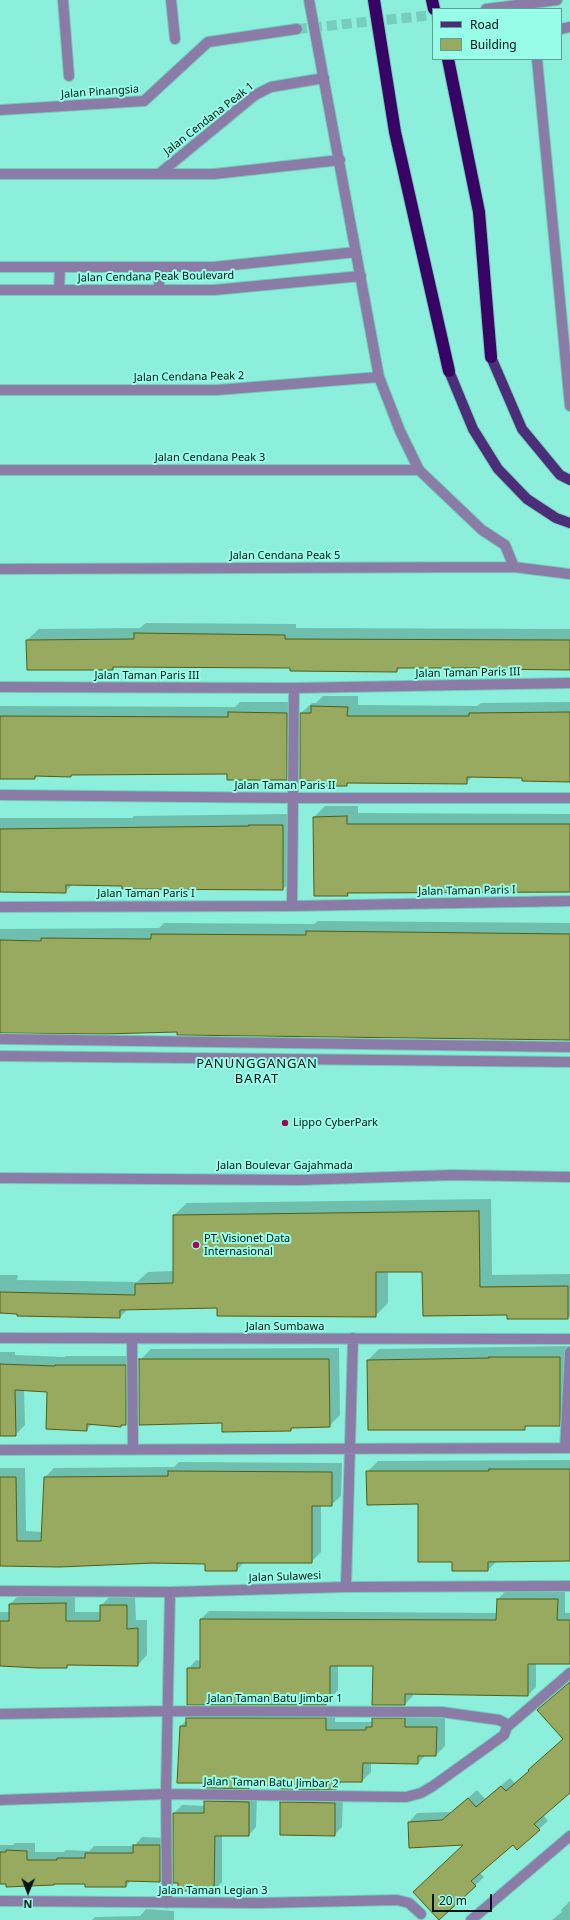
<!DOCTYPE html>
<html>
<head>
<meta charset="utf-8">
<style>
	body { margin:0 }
	#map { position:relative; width:570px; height:1920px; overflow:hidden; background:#8befdb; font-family:"Noto Sans",sans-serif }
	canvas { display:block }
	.legend { position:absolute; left:432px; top:8px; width:130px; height:52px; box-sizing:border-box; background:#98fde8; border:1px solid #5ca193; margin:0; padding:5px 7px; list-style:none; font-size:12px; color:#021713 }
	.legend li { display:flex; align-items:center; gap:8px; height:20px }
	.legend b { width:20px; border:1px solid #5ca193 }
	.north { position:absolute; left:8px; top:1872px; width:40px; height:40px; -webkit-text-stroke:3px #98fde8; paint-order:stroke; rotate:181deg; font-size:11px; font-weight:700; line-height:16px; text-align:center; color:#021713 }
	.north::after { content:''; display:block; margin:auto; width:14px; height:18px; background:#021713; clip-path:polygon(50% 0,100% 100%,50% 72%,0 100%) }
	.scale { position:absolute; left:432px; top:1894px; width:60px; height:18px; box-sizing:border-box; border:2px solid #021713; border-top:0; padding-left:5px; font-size:12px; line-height:14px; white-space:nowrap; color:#021713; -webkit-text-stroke:3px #98fde8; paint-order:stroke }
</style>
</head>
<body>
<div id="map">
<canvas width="570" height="1920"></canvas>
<ul class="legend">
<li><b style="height:5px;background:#4c2d78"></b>Road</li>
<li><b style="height:11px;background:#98a960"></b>Building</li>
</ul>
<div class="north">N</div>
<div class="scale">20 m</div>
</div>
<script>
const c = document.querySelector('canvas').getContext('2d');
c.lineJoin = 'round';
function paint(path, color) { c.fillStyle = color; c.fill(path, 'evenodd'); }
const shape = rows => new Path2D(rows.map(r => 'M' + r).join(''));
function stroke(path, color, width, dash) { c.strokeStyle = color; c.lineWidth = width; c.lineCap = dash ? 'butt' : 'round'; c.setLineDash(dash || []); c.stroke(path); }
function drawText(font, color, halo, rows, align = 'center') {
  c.font = font + ' "Noto Sans",sans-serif'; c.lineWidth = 4; c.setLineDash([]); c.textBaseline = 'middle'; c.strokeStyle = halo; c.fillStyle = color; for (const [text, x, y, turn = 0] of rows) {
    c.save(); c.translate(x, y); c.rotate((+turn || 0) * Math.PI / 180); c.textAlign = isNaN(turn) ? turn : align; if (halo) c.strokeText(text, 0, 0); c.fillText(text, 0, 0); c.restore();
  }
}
paint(shape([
	[146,623,296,624,296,628,570,629,570,669,489,667,401,667,397,671,291,667,116,666,113,669,27,640,39,629,140,628],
	[323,696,358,696,358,705,477,706,481,703,570,702,570,781,523,777,473,776,466,783,350,782,346,785,312,780,301,713,312,703,316,703],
	[240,702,298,702,297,769,286,779,228,773,73,774,70,776,38,775,35,778,0,778,0,706,235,707],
	[325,806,358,806,358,813,570,814,570,892,350,892,347,895,314,817],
	[293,814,294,878,283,889,73,884,65,892,0,891,0,818,132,818,134,816],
	[318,921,570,923,570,1040,178,1031,0,1033,0,929,159,928,164,923,314,924],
	[491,1199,492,1275,570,1274,570,1316,568,1318,508,1314,423,1271,388,1271,388,1303,375,1316,218,1307,128,1309,120,1317,0,1312,0,1275,18,1275,17,1280,137,1282,148,1272,174,1271,174,1215,187,1203],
	[570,1346,570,1414,559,1425,528,1425,524,1429,368,1360,379,1349],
	[339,1348,340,1415,329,1426,293,1427,290,1430,223,1422,140,1360,151,1349],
	[0,1352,15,1352,15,1355,64,1357,66,1356,135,1356,135,1415,126,1424,121,1426,92,1424,86,1430,48,1391,24,1390,25,1425,15,1435,0,1435],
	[570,1460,570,1561,497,1561,488,1570,453,1570,453,1561,419,1503,368,1504,368,1471,378,1461],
	[179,1462,342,1463,341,1496,331,1505,321,1505,321,1552,311,1562,244,1562,237,1570,206,1563,27,1566,0,1565,0,1468,25,1468,26,1531,43,1532,45,1477,54,1468,174,1467],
	[506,1591,565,1591,565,1613,570,1613,570,1663,536,1663,536,1687,528,1695,413,1693,413,1696,405,1704,374,1665,338,1665,338,1690,326,1704,188,1669,196,1660,201,1661,201,1619,209,1611,498,1613,498,1599],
	[75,1594,75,1612,101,1612,101,1606,110,1596,135,1597,136,1620,147,1620,147,1655,138,1665,70,1664,67,1667,38,1668,0,1665,0,1612,10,1612,10,1604,19,1595],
	[570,1682,570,1792,543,1815,548,1821,539,1829,517,1848,513,1843,479,1872,484,1877,440,1919,414,1892,465,1844,409,1822,417,1813,452,1812,477,1790,485,1799,510,1778,515,1783,564,1739,538,1710],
	[196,1709,335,1710,335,1722,373,1722,373,1719,382,1710,414,1710,414,1718,445,1718,445,1746,436,1755,426,1755,418,1763,371,1762,371,1772,362,1781,343,1781,335,1789,282,1785,252,1784,249,1788,205,1782,181,1726],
	[213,1794,257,1794,256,1827,249,1835,222,1835,222,1882,214,1890,174,1813,182,1805,205,1806,205,1801],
	[289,1795,343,1795,342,1827,334,1835,282,1802],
	[142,1837,167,1838,168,1874,160,1881,131,1880,126,1886,86,1883,7,1886,7,1883,0,1883,0,1845,13,1845,15,1843,35,1843,35,1852,64,1852,66,1850,89,1851,94,1846,134,1846],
	[570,1901,570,1920,552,1920,562,1912,561,1910],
	[146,1909,174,1911,174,1920,92,1920,95,1917,140,1916]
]), '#0003');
const building = shape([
	[134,633,285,635,285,639,570,640,570,670,488,669,488,668,397,668,397,672,290,671,290,668,113,667,113,670,27,670,26,640,134,639,134,633],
	[311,706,348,707,347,716,469,716,469,713,570,712,570,782,522,781,522,778,467,777,467,784,347,783,347,786,310,786,311,781,300,781,300,713,311,713,311,706],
	[228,712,287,713,287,780,227,780,227,774,71,775,71,777,35,776,35,779,0,779,0,716,228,717,228,712],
	[347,816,347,824,570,824,570,892,347,893,348,896,314,896,313,817,347,816],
	[249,825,283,825,283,890,122,889,122,886,66,885,66,893,0,892,0,829,249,826,249,825],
	[306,931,570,934,570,1040,177,1035,177,1032,103,1034,0,1033,0,940,41,941,41,938,151,939,151,934,306,935,306,931],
	[479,1211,480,1287,568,1286,568,1319,507,1319,507,1315,423,1316,422,1272,376,1272,376,1317,217,1316,217,1308,120,1310,120,1318,17,1316,17,1314,0,1313,0,1292,135,1295,135,1284,173,1283,173,1215,479,1211],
	[489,1357,560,1357,560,1426,525,1426,525,1430,368,1430,367,1360,489,1358,489,1357],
	[139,1359,329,1359,330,1427,291,1428,291,1431,222,1432,222,1423,139,1425,139,1359],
	[0,1364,55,1366,55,1365,126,1365,126,1425,121,1425,121,1427,87,1424,87,1431,46,1429,47,1392,15,1390,16,1436,0,1436,0,1364],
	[489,1469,570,1469,570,1561,488,1562,488,1571,452,1571,452,1562,418,1562,418,1504,367,1505,366,1471,489,1471,489,1469],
	[168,1471,332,1472,332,1506,312,1506,312,1563,237,1563,237,1571,205,1571,205,1564,153,1563,60,1567,0,1566,0,1477,16,1477,17,1541,41,1541,44,1477,168,1476,168,1471],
	[497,1599,558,1599,557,1620,570,1620,570,1664,528,1664,528,1696,405,1694,405,1705,372,1705,373,1666,330,1666,330,1699,326,1699,326,1705,187,1705,187,1668,200,1668,200,1619,496,1620,497,1599],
	[66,1603,66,1621,100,1621,100,1605,127,1605,127,1629,138,1628,138,1666,67,1665,67,1668,38,1668,0,1666,0,1621,9,1621,9,1604,66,1603],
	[570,1682,570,1793,534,1824,540,1830,517,1850,513,1845,471,1881,476,1886,439,1920,413,1892,463,1845,409,1848,408,1822,442,1820,468,1798,476,1807,501,1786,506,1791,529,1771,528,1770,563,1739,537,1710,570,1682],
	[186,1718,326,1718,326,1730,366,1730,366,1727,372,1727,372,1718,405,1718,405,1727,437,1727,436,1756,418,1756,418,1764,363,1763,362,1782,336,1782,336,1790,281,1789,281,1786,249,1785,249,1789,204,1788,204,1783,177,1783,180,1726,186,1726,186,1718],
	[204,1801,249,1802,249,1836,215,1836,214,1891,178,1891,178,1883,173,1883,173,1813,204,1813,204,1801],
	[280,1802,335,1803,335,1836,280,1835,280,1802],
	[133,1845,160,1845,160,1882,126,1881,126,1887,85,1887,85,1884,54,1884,54,1885,6,1887,6,1884,0,1884,0,1852,6,1852,6,1850,27,1851,27,1860,57,1860,57,1858,85,1858,85,1853,133,1853,133,1845]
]);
paint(building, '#98a960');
stroke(building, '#515e11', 1);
stroke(shape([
	[297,29,433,15]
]), '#76cfbd', 10, [10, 5]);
const minor = shape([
	[63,0,69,76],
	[171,0,175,39],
	[309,0,379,377,400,431,419,470,482,530,505,545,514,567],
	[486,9,557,0],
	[561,29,570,27],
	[537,59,570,406],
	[0,110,144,101,208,42,297,29],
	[0,174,214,174,340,160],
	[159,174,255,95,271,87,324,78],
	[0,267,214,267,356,252],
	[159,267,159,290],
	[0,290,214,290,361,276],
	[59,290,60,267],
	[0,390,217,390,379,377],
	[0,470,419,470],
	[0,569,514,567,570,574],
	[0,687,294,688,570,683],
	[0,795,294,798,570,798],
	[292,906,294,688],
	[0,907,292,906,570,901],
	[0,1039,570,1047],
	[0,1056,570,1062],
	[0,1178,299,1180,453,1175,570,1177],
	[0,1338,570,1339],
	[132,1340,133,1449],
	[565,1448,570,1352],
	[0,1450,570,1448],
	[346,1587,353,1338],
	[0,1591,170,1592,346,1587,570,1586],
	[0,1714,169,1711,442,1712,499,1720,505,1723,507,1727,504,1735,433,1786,421,1793,406,1797,166,1794,0,1800],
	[507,1727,570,1673],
	[0,1901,260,1903,397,1900,409,1903,421,1914],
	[167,1903,166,1794,170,1592],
	[471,1920,570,1836]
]);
const major = shape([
	[491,357,522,429,560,475,570,480],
	[449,371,473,429,498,469,527,499,556,518,570,523]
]);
const highway = shape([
	[374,0,395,132,449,371],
	[432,0,434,9],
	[448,59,479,212,491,357]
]);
stroke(minor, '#75ccbb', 12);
stroke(major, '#75ccbb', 12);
stroke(highway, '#75ccbb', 14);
stroke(minor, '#8a7ca7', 10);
stroke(major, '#4c2d78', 10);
stroke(highway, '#370466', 12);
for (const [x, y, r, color] of [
	[285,1123,4,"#9d0954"],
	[196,1245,4,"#9d0954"]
]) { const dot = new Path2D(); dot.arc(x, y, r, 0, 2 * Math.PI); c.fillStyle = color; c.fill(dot); stroke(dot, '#98fde8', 1.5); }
drawText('11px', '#021713', '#98fde8', [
	["Jalan Pinangsia",100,92,-4],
	["Jalan Cendana Peak 1",209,119,-38],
	["Jalan Cendana Peak Boulevard",156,277,-1],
	["Jalan Cendana Peak 2",189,377,-1],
	["Jalan Cendana Peak 3",210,458],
	["Jalan Cendana Peak 5",285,556],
	["Jalan Taman Paris III",468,673,-1],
	["Jalan Taman Paris III",147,676],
	["Jalan Taman Paris II",285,786],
	["Jalan Taman Paris I",467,891,-1],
	["Jalan Taman Paris I",146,894],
	["Jalan Boulevar Gajahmada",285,1166],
	["Jalan Sumbawa",285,1327],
	["Jalan Sulawesi",285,1577,-2],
	["Jalan Taman Batu Jimbar 1",275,1699],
	["Jalan Taman Batu Jimbar 2",271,1783,1],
	["Jalan Taman Legian 3",213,1891]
]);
drawText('11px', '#021713', '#98fde8', [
	["Lippo CyberPark",293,1123],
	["PT. Visionet Data",204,1239],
	["Internasional",204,1252]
], 'left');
c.letterSpacing = '1px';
drawText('13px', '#021713', '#98fde8', [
	["PANUNGGANGAN",257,1064],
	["BARAT",257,1079]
]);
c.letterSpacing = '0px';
</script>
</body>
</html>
